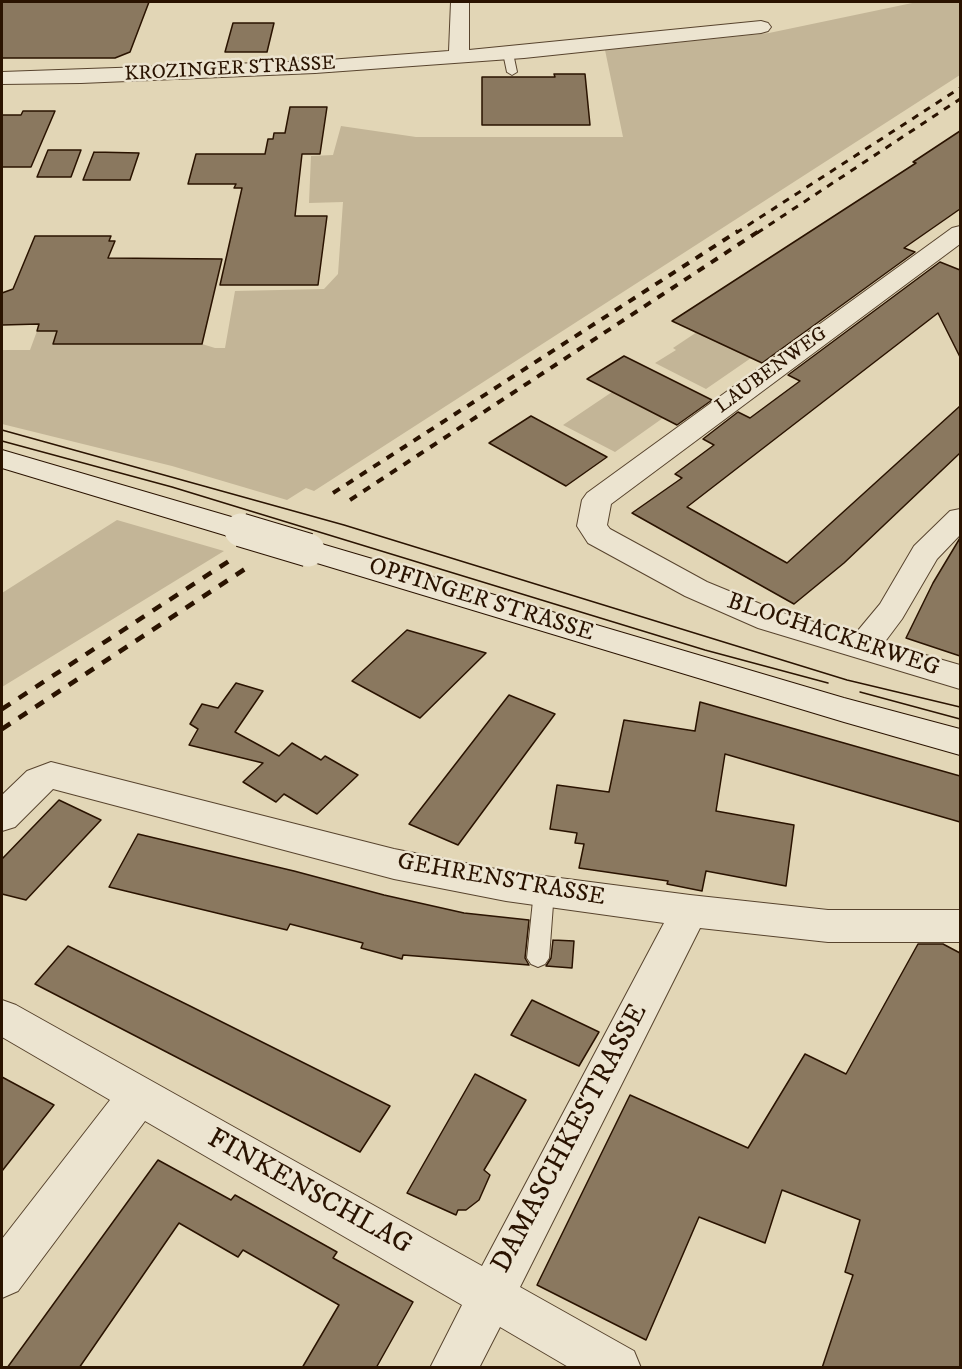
<!DOCTYPE html>
<html>
<head>
<meta charset="utf-8">
<style>
	body { margin:0 }
	#map { position:relative; width:962px; height:1369px; overflow:hidden; background:#e2d6b6; font-family:"IM FELL DW Pica",serif }
	canvas { display:block }
	.frame { position:absolute; inset:0; border:3px solid #2a1300; pointer-events:none }
</style>
</head>
<body>
<div id="map">
<canvas width="962" height="1369"></canvas>
<div class="frame"></div>
</div>
<script>
const c = document.querySelector('canvas').getContext('2d');
c.lineJoin = 'round';
function paint(path, color) { c.fillStyle = color; c.fill(path, 'evenodd'); }
const shape = rows => new Path2D(rows.map(r => 'M' + r).join(''));
function stroke(path, color, width, dash) { c.strokeStyle = color; c.lineWidth = width; c.lineCap = dash ? 'butt' : 'round'; c.setLineDash(dash || []); c.stroke(path); }
function drawText(font, color, halo, rows, align = 'center') {
  c.font = font + ' "IM FELL DW Pica",serif'; c.lineWidth = 5; c.setLineDash([]); c.textBaseline = 'middle'; c.strokeStyle = halo; c.fillStyle = color; for (const [text, x, y, turn = 0] of rows) {
    c.save(); c.translate(x, y); c.rotate((+turn || 0) * Math.PI / 180); c.textAlign = isNaN(turn) ? turn : align; if (halo) c.strokeText(text, 0, 0); c.fillText(text, 0, 0); c.restore();
  }
}
paint(shape([
	[917,2,960,2,960,75,314,491,306,488,287,500,172,466,2,424,2,350,30,350,37,331,57,331,53,344,138,344,142,332,159,344,202,344,215,348,225,348,235,291,324,289,338,274,343,202,309,203,311,156,333,155,341,126,416,137,623,137,605,50,769,33],
	[697,332,751,358,706,389,655,363,676,350,673,348],
	[612,392,663,418,615,452,563,425],
	[117,520,224,551,2,687,2,593]
]), '#c3b597');
const building = shape([
	[2,2,149,2,130,52,115,58,2,58,2,2],
	[233,23,274,23,267,52,225,52,233,23],
	[554,74,585,74,590,125,482,125,482,77,555,77,554,74],
	[290,107,327,107,320,154,302,154,295,216,327,216,318,285,220,285,242,188,234,188,236,184,188,184,196,154,265,154,268,139,273,139,274,133,285,133,290,107],
	[23,111,55,111,31,167,2,167,2,115,21,115,23,111],
	[960,131,960,209,904,248,915,252,762,363,672,321,916,163,913,162,960,131],
	[48,150,81,150,71,177,37,177,48,150],
	[94,152,139,153,130,180,83,180,94,152],
	[35,236,111,236,109,241,115,241,108,258,222,259,202,344,53,344,57,331,37,331,39,324,2,325,2,293,13,289,35,236],
	[940,262,960,270,960,357,938,313,687,507,787,563,960,406,960,453,844,563,794,604,632,513,682,478,675,474,714,445,703,439,738,412,750,418,800,381,788,375,940,262],
	[624,356,712,400,677,425,587,379,624,356],
	[531,416,607,457,566,486,489,443,531,416],
	[960,538,960,656,906,638,933,583,960,538],
	[407,630,486,653,420,718,352,681,407,630],
	[236,683,263,691,235,732,279,756,292,743,321,760,325,756,358,775,317,814,284,794,276,802,243,782,263,763,189,745,198,729,190,724,202,704,218,708,236,683],
	[509,695,555,714,458,845,409,824,509,695],
	[700,702,960,776,960,822,725,754,716,811,794,825,786,886,706,871,702,891,667,884,668,881,579,868,584,844,575,843,577,833,550,829,557,785,609,792,624,720,695,731,700,702],
	[59,800,101,820,26,900,2,894,2,859,59,800],
	[138,834,294,871,384,895,464,913,529,920,525,958,529,965,403,955,402,959,361,948,363,943,290,924,287,930,109,887,138,834],
	[553,940,574,941,572,968,546,966,551,958,553,940],
	[918,944,943,944,960,953,960,1368,822,1368,853,1275,845,1272,860,1220,782,1190,765,1243,699,1217,646,1340,537,1285,630,1095,748,1148,805,1054,846,1074,918,944],
	[68,946,190,1006,390,1106,360,1152,35,984,68,946],
	[532,1000,599,1032,579,1066,511,1035,532,1000],
	[475,1074,526,1100,484,1170,490,1175,479,1200,466,1210,458,1210,456,1215,407,1193,475,1074],
	[2,1077,54,1105,2,1171,2,1077],
	[158,1160,231,1200,235,1195,337,1252,333,1258,413,1302,376,1368,302,1368,339,1305,243,1250,238,1257,179,1223,79,1368,7,1368,158,1160]
]);
paint(building, '#8a785f');
stroke(building, '#2a1300', 1.5);
const lane = shape([
	[508,50,513,53,517,72,512,75,507,72,503,53,508,50],
	[544,883,551,885,554,891,549,958,545,964,538,967,531,964,527,958,534,891,537,885,544,883]
]);
const street = shape([
	[451,2,469,2,469,50,761,21,768,23,771,27,768,31,761,33,524,58,315,73,81,83,2,84,2,72,315,61,449,51,451,2],
	[960,226,960,244,611,504,607,525,610,529,707,582,780,612,855,634,880,604,914,546,950,511,960,509,960,535,937,559,902,619,884,643,960,665,960,689,758,628,685,596,588,543,577,526,582,500,587,493,952,228,960,226],
	[51,762,394,849,506,871,690,895,828,910,960,910,960,942,828,942,700,928,520,1287,634,1351,641,1368,570,1368,500,1327,479,1368,430,1368,462,1305,145,1121,18,1291,2,1298,2,1239,110,1100,2,1037,2,1000,16,1005,482,1266,664,923,506,901,394,879,53,789,15,827,2,831,2,795,27,771,51,762]
]);
const secondary = shape([
	[2,450,252,523,256,530,252,537,241,540,2,468,2,450],
	[308,540,844,698,960,729,960,755,844,722,297,557,293,550,297,543,308,540]
]);
stroke(lane, '#58442e', 2);
stroke(street, '#58442e', 2);
stroke(secondary, '#2a1300', 2);
paint(lane, '#ece4d0');
paint(street, '#ece4d0');
paint(secondary, '#ece4d0');
stroke(shape([
	[2,430,344,525,847,680,960,707],
	[2,441,172,487,705,650,828,683],
	[860,692,960,719]
]), '#2a1300', 1.5);
stroke(shape([
	[736,233,960,88],
	[757,233,960,99]
]), '#2a1300', 3, [7, 7]);
stroke(shape([
	[333,493,738,231],
	[350,500,759,231]
]), '#2a1300', 4, [8, 8]);
stroke(shape([
	[2,709,229,561],
	[2,729,248,567]
]), '#2a1300', 4.5, [10, 10]);
const secondaryBridge = shape([
	[241,530,308,550]
]);
stroke(secondaryBridge, '#2a1300', 35, []);
stroke(secondaryBridge, '#ece4d0', 33);
drawText('20px', '#2a1300', '#ece4d0', [
	["KROZINGER STRASSE",230,70,-3],
	["LAUBENWEG",772,371,-36]
]);
drawText('24px', '#2a1300', '#ece4d0', [
	["OPFINGER STRASSE",481,601,17],
	["BLOCHACKERWEG",833,636,18],
	["GEHRENSTRASSE",501,881,10]
]);
drawText('28px', '#2a1300', '#ece4d0', [
	["DAMASCHKESTRASSE",571,1139,-62],
	["FINKENSCHLAG",309,1193,29]
]);
</script>
</body>
</html>
